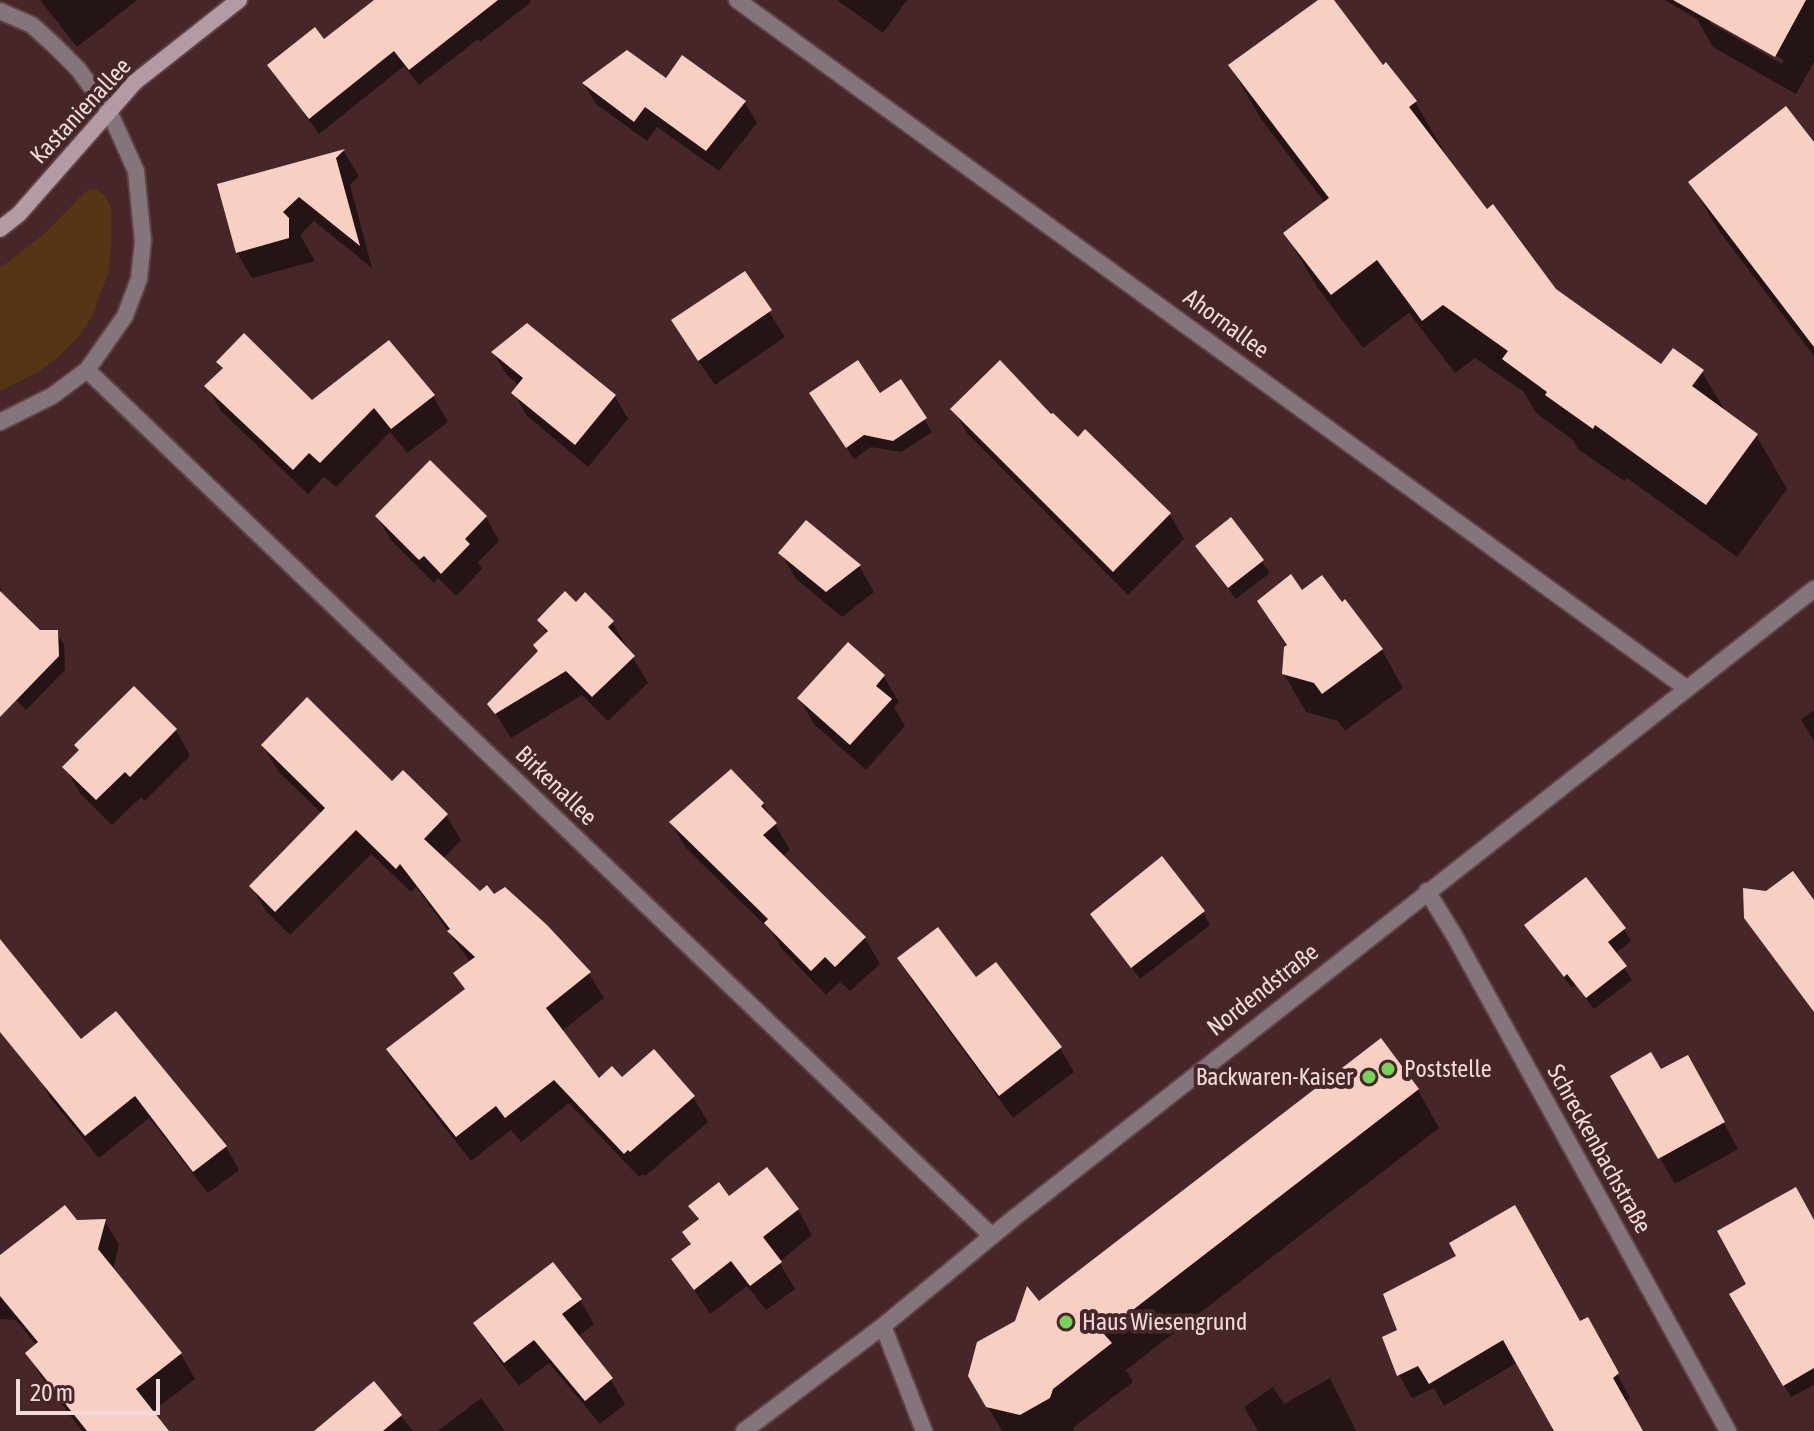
<!DOCTYPE html>
<html>
<head>
<meta charset="utf-8">
<style>
	body { margin:0 }
	#map { position:relative; width:1814px; height:1431px; overflow:hidden; background:#462629; font-family:"Asap Condensed",sans-serif }
	canvas { display:block }
	.scale { position:absolute; left:16px; top:1379px; width:144px; height:36px; box-sizing:border-box; border:4px solid #f0dadb; border-top:0; padding-left:10px; font-size:24px; line-height:28px; white-space:nowrap; color:#f0dadb; -webkit-text-stroke:6px #462629; paint-order:stroke }
</style>
</head>
<body>
<div id="map">
<canvas width="1814" height="1431"></canvas>
<div class="scale">20 m</div>
</div>
<script>
const c = document.querySelector('canvas').getContext('2d');
c.lineJoin = 'round';
function paint(path, color) { c.fillStyle = color; c.fill(path, 'evenodd'); }
const shape = rows => new Path2D(rows.map(r => 'M' + r).join(''));
function stroke(path, color, width, dash) { c.strokeStyle = color; c.lineWidth = width; c.lineCap = dash ? 'butt' : 'round'; c.setLineDash(dash || []); c.stroke(path); }
function drawText(font, color, halo, rows, align = 'center') {
  c.font = font + ' "Asap Condensed",sans-serif'; c.lineWidth = 8; c.setLineDash([]); c.textBaseline = 'middle'; c.strokeStyle = halo; c.fillStyle = color; for (const [text, x, y, turn = 0] of rows) {
    c.save(); c.translate(x, y); c.rotate((+turn || 0) * Math.PI / 180); c.textAlign = isNaN(turn) ? turn : align; if (halo) c.strokeText(text, 0, 0); c.fillText(text, 0, 0); c.restore();
  }
}
paint(shape([
	[96,189,105,196,111,207,111,245,109,271,92,316,80,335,59,356,37,373,0,391,0,268,44,234,86,191]
]), '#553514');
paint(shape([
	[40,0,137,0,77,47],
	[377,0,530,0,531,2,480,42,478,39,419,85,404,66,319,134,270,66,324,42],
	[837,0,907,0,883,33],
	[1322,0,1331,0,1383,68,1415,102,1446,155,1486,212,1554,291,1662,367,1702,372,1727,414,1756,435,1787,489,1737,557,1627,478,1624,481,1578,449,1573,440,1536,413,1524,392,1475,358,1455,373,1409,313,1363,348,1317,287,1286,234,1325,203,1261,119,1230,66],
	[1665,0,1814,0,1814,62,1796,94,1713,47,1697,19],
	[1710,18,1784,60,1782,64,1710,23],
	[666,81,745,103,757,123,719,171,657,127,647,141,596,104,584,84],
	[1814,145,1814,356,1719,231,1691,183],
	[344,152,359,176,350,185,372,268,314,221,300,235,315,261,252,278,237,253,219,186],
	[744,273,785,337,715,385,688,346],
	[493,352,615,396,628,419,588,467,527,416,514,394,520,386,506,374],
	[219,362,312,403,433,396,448,422,407,453,390,432,336,487,324,477,308,494,222,412,207,387,223,370],
	[900,382,932,432,901,452,871,447,854,459,819,406,880,396],
	[953,409,1051,417,1078,440,1085,432,1170,515,1184,539,1128,595,967,433],
	[377,517,486,517,499,541,478,562,482,569,456,596,438,578,434,583,391,540],
	[1231,520,1270,573,1236,599,1205,559],
	[806,522,860,567,874,592,842,617,796,579,781,553],
	[0,585,2,596,39,632,56,632,64,644,65,670,26,710,0,684],
	[1301,593,1382,650,1403,688,1345,731,1338,721,1306,712,1284,674,1287,647,1259,601],
	[576,604,612,622,648,683,608,721,582,695,511,738,490,705,540,652,547,634,539,620],
	[848,644,884,677,899,702,894,707,905,726,866,770,814,724,799,698],
	[1814,710,1814,741,1801,720],
	[176,730,190,756,145,801,141,797,112,825,80,793,65,767],
	[263,746,392,784,446,815,461,840,443,859,480,894,494,897,545,927,589,974,604,998,562,1031,599,1081,622,1080,693,1097,708,1122,645,1176,643,1174,639,1177,569,1103,521,1142,511,1130,471,1161,403,1074,389,1049,466,991,471,963,416,887,411,892,371,854,290,935,266,911,251,886,322,814,278,771],
	[763,804,790,850,782,857,865,938,880,964,850,991,840,982,826,995,782,949,772,932,686,848,671,823],
	[1203,912,1210,925,1140,979,1092,914],
	[1527,926,1624,929,1631,941,1615,954,1632,980,1594,1009,1576,985,1572,988],
	[0,942,81,1042,115,1014,226,1147,239,1170,208,1193,149,1118,99,1158,51,1099,38,1076,0,1026],
	[900,959,976,980,996,965,1060,1048,1074,1072,1013,1118,913,982],
	[1380,1041,1418,1090,1439,1128,1126,1370,1133,1382,1074,1427,1073,1431,1002,1431,970,1376,1016,1323],
	[1660,1071,1702,1083,1738,1149,1675,1184,1613,1077],
	[729,1198,798,1210,812,1235,779,1262,795,1289,766,1310,747,1286,710,1314,674,1260,692,1245,699,1221,691,1207],
	[105,1221,119,1245,113,1270,181,1354,195,1379,152,1412,167,1431,82,1431,42,1378,27,1353,37,1346,16,1320,0,1319,0,1258,76,1223],
	[1814,1223,1814,1385,1791,1397,1732,1295,1749,1285],
	[580,1300,594,1324,578,1337,611,1380,625,1404,600,1424,549,1363,519,1386,490,1348,476,1324],
	[1580,1323,1600,1343,1630,1398,1624,1402,1640,1431,1556,1431,1518,1362,1444,1406,1434,1388,1412,1398,1399,1375,1384,1338],
	[1330,1378,1356,1431,1258,1431,1244,1407,1273,1387,1284,1404],
	[374,1384,413,1431,319,1431],
	[481,1398,505,1431,438,1431]
]), '#0007');
paint(shape([
	[374,0,498,0,409,70,394,51,309,119,267,65,315,27,324,39],
	[1318,0,1334,0,1383,65,1386,62,1417,101,1409,107,1487,209,1493,204,1556,289,1661,364,1673,348,1704,370,1692,386,1758,434,1706,505,1595,425,1593,429,1545,395,1547,392,1502,359,1508,351,1443,305,1422,321,1377,260,1331,295,1283,233,1329,198,1228,65],
	[1673,0,1806,0,1775,57],
	[627,50,666,78,682,55,746,101,706,151,645,107,634,122,582,83],
	[1786,106,1814,142,1814,347,1688,182],
	[345,149,336,158,360,246,299,197,283,212,289,218,289,238,236,253,217,184],
	[745,271,772,310,698,361,671,320],
	[527,323,616,395,575,445,511,393,523,378,491,352],
	[244,333,312,400,389,340,435,395,391,429,374,408,320,463,309,453,293,470,204,386,223,368,216,362],
	[858,360,880,393,901,379,927,418,893,441,864,435,846,448,809,393],
	[1000,360,1051,414,1053,413,1078,437,1085,429,1171,513,1113,572,950,409],
	[430,460,487,516,465,539,470,544,441,574,424,556,419,560,375,516],
	[1231,517,1264,560,1228,588,1195,546],
	[806,520,861,565,826,592,778,553],
	[1291,574,1302,590,1322,575,1342,602,1345,599,1383,649,1322,694,1314,683,1282,674,1284,647,1287,645,1257,601],
	[0,591,40,630,58,630,59,656,0,717],
	[565,591,576,602,585,592,614,621,608,627,635,656,592,697,566,671,495,714,487,704,538,651,533,645,548,631,537,620],
	[848,642,885,675,876,686,892,699,850,745,797,698],
	[134,686,177,729,130,777,125,772,96,800,62,767,79,750,74,745],
	[307,697,392,781,403,770,448,814,424,839,480,891,487,885,494,894,505,887,547,925,591,972,546,1008,599,1078,612,1066,622,1077,654,1049,695,1096,630,1152,628,1150,624,1154,554,1080,505,1118,496,1106,456,1137,386,1049,465,989,453,973,475,957,447,931,450,929,400,864,396,869,356,830,275,912,249,886,325,808,261,745],
	[731,769,764,803,761,806,777,823,763,835,866,937,835,967,825,957,811,971,764,923,768,919,669,822],
	[1162,856,1205,911,1131,968,1090,914],
	[1793,871,1814,900,1814,1012,1744,918,1743,888,1766,891],
	[1586,877,1626,928,1608,942,1627,966,1586,998,1567,974,1564,977,1524,925],
	[938,927,976,977,996,962,1062,1047,999,1096,897,958],
	[0,939,81,1039,116,1011,227,1146,193,1172,135,1096,85,1136,0,1032],
	[1381,1038,1419,1089,1103,1333,1112,1343,1053,1389,1050,1398,1020,1415,986,1407,968,1376,977,1342,1015,1321,1027,1286,1039,1301],
	[1651,1052,1661,1069,1688,1055,1725,1122,1658,1159,1610,1076],
	[767,1167,799,1209,763,1237,782,1262,750,1286,731,1261,694,1290,671,1259,691,1244,682,1232,699,1219,688,1206,719,1182,729,1196],
	[1796,1187,1814,1220,1814,1368,1783,1386,1729,1294,1746,1284,1717,1231],
	[65,1205,77,1220,106,1219,98,1249,182,1353,136,1389,169,1431,87,1431,25,1353,38,1342,0,1296,0,1255],
	[1515,1205,1580,1321,1588,1317,1619,1373,1613,1378,1643,1431,1554,1431,1503,1340,1429,1384,1418,1366,1397,1376,1382,1337,1397,1330,1383,1294,1456,1256,1449,1243],
	[553,1262,582,1299,562,1314,613,1378,585,1401,534,1340,504,1363,473,1323],
	[374,1381,402,1415,383,1431,314,1431]
]), '#f7d0c3');
const lane = shape([
	[0,11,32,25,55,46,78,69,109,111]
]);
const street = shape([
	[737,0,1686,688],
	[87,370,992,1236],
	[0,422,52,396,87,370,125,316,139,279,143,241,136,171,109,111],
	[1427,891,1454,935,1728,1431],
	[883,1326,924,1431],
	[744,1431,883,1326,1014,1218,1814,589]
]);
const secondary = shape([
	[0,229,19,214,135,82,239,0]
]);
stroke(lane, '#614345', 20);
stroke(street, '#614345', 20);
stroke(secondary, '#614345', 20);
stroke(lane, '#84747b', 16);
stroke(street, '#84747b', 16);
stroke(secondary, '#b39aa5', 16);
for (const [x, y, r, color] of [
	[1388,1069,8,"#75d25b"],
	[1369,1077,8,"#75d25b"],
	[1066,1322,8,"#75d25b"]
]) { const dot = new Path2D(); dot.arc(x, y, r, 0, 2 * Math.PI); c.fillStyle = color; c.fill(dot); stroke(dot, '#462629', 3); }
drawText('24px', '#f0dadb', '#462629', [
	["Kastanienallee",81,111,-47],
	["Ahornallee",1226,324,36],
	["Birkenallee",556,786,44],
	["Nordendstraße",1263,990,-38],
	["Schreckenbachstraße",1599,1149,61]
]);
drawText('24px', '#f0dadb', '#462629', [
	["Poststelle",1404,1069],
	["Backwaren-Kaiser",1353,1077,"right"],
	["Haus Wiesengrund",1082,1322]
], 'left');
</script>
</body>
</html>
